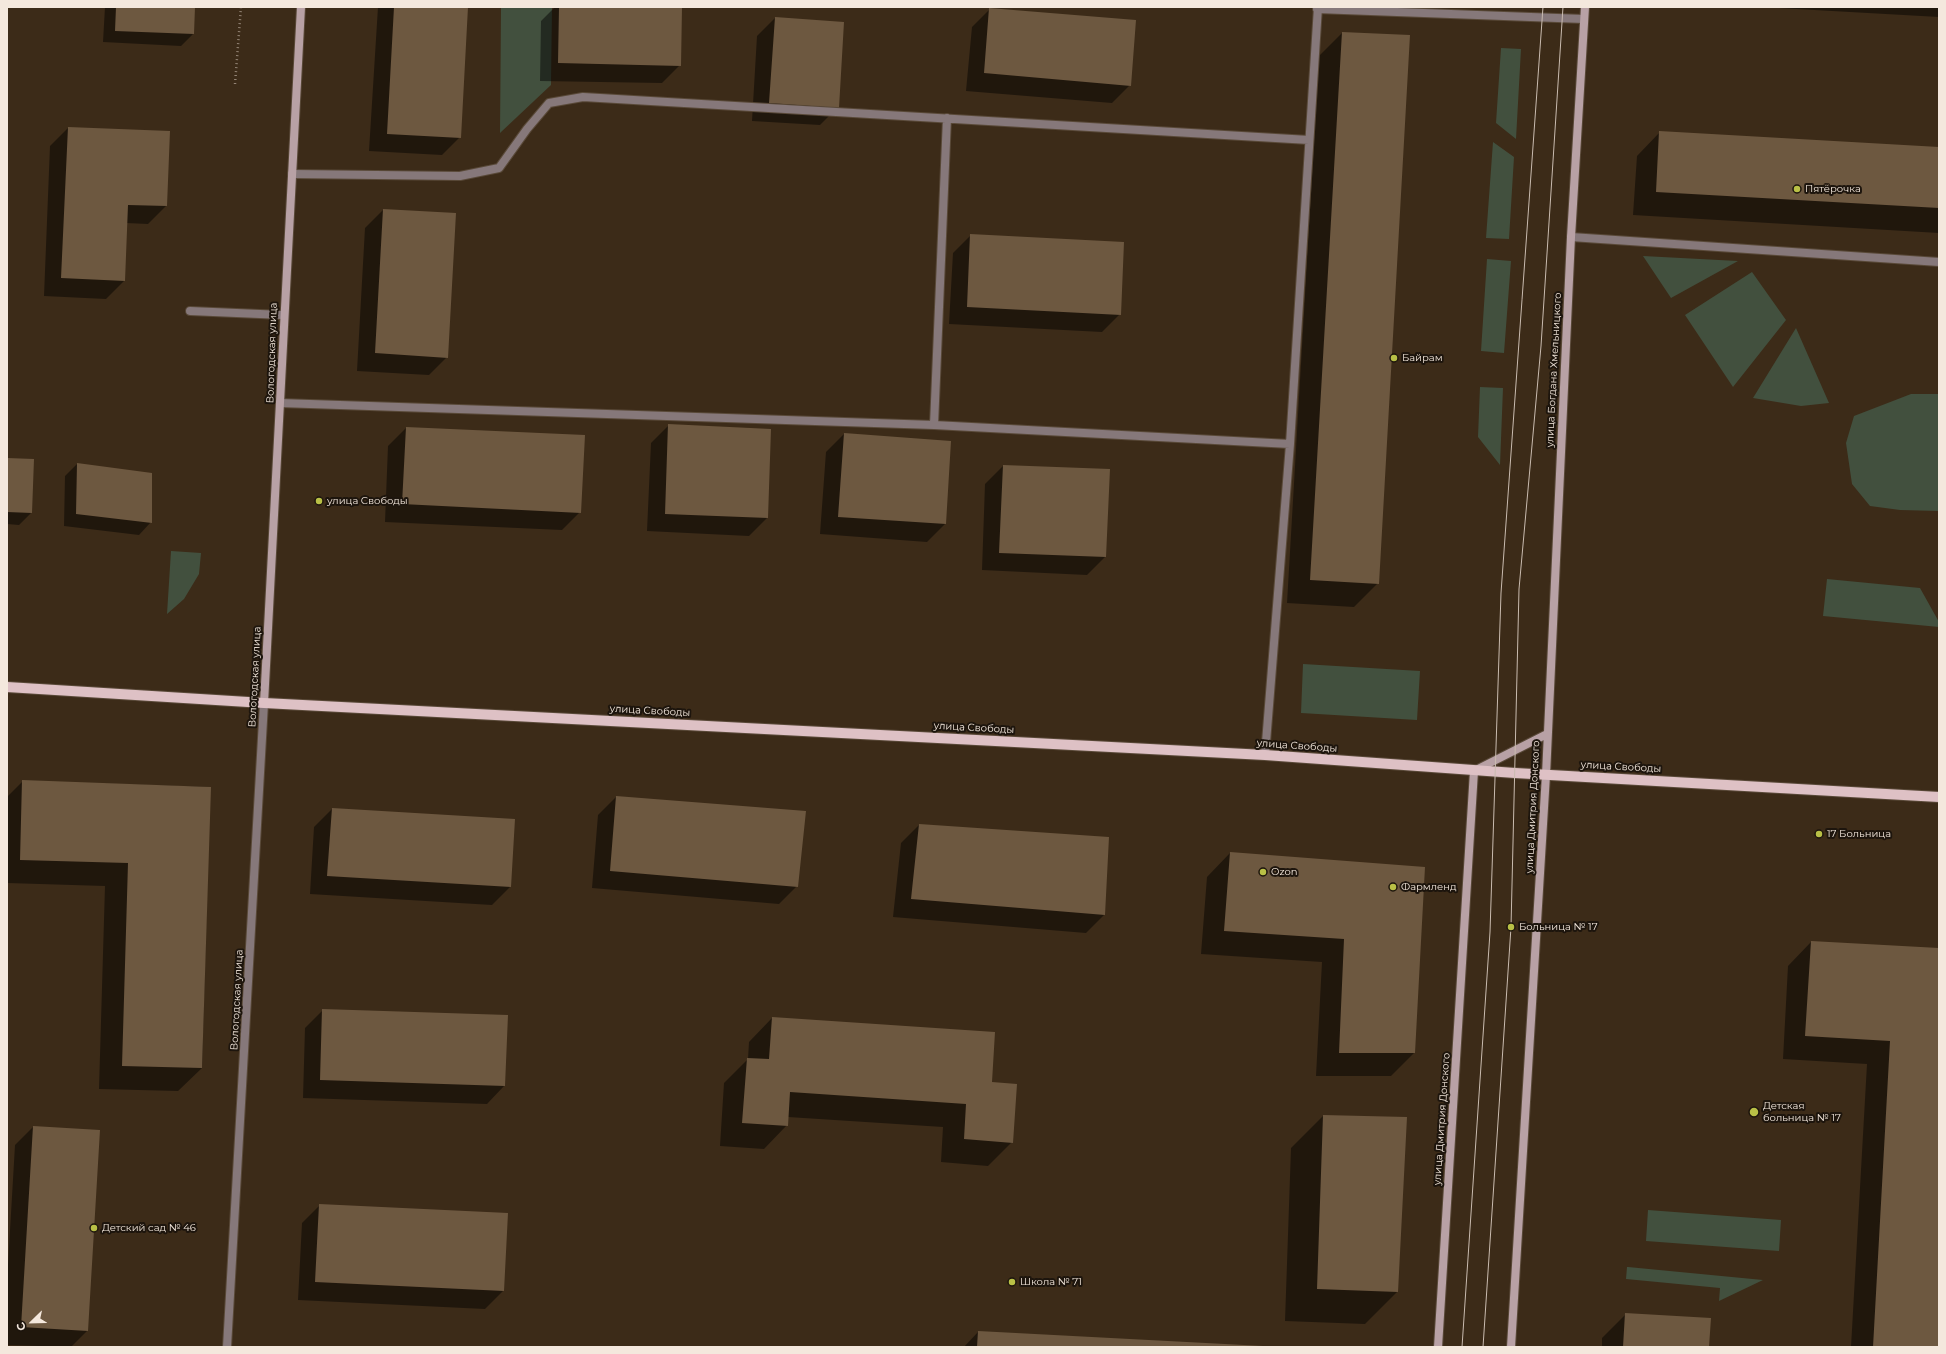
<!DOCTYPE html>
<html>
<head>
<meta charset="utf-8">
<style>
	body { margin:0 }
	#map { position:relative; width:1946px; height:1354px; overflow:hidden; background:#3c2b18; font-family:Montserrat,sans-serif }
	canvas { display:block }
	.frame { position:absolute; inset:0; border:8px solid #f4e8dd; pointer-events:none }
	.north { position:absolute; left:12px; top:1302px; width:40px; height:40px; -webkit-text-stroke:3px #1d150d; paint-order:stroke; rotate:247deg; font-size:11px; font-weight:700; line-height:16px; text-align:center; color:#f4e8dd }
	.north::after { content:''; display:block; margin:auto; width:14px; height:18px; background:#f4e8dd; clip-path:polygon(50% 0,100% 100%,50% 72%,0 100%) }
</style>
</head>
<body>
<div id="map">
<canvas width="1946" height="1354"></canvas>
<div class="frame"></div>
<div class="north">С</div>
</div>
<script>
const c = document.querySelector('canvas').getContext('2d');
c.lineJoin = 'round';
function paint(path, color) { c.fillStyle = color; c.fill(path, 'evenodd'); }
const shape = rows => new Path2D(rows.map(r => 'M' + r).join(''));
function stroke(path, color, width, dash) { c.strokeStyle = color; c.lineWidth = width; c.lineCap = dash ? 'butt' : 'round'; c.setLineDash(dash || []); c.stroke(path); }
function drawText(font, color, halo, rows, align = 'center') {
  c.font = font + ' Montserrat,sans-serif'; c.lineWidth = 4; c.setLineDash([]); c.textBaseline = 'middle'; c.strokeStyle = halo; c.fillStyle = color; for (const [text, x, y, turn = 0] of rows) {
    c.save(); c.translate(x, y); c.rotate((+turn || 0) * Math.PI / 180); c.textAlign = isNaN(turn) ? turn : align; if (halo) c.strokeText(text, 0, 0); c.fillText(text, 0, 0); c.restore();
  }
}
paint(shape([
	[501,7,552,7,551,85,500,133],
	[1501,48,1521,49,1516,139,1496,123],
	[1493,142,1514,157,1509,239,1486,238],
	[1643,256,1738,261,1671,298],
	[1487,259,1511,261,1504,353,1481,351],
	[1752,272,1786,320,1733,387,1685,315],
	[1796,328,1829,403,1801,406,1753,398],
	[1480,387,1503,388,1500,465,1478,437],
	[1911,394,1939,394,1939,511,1900,510,1870,506,1852,484,1846,443,1854,416],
	[171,551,201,553,199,574,184,599,167,614],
	[1827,579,1920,588,1939,622,1939,627,1823,616],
	[1303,664,1420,671,1417,720,1301,713],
	[1648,1210,1781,1220,1779,1251,1646,1241],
	[1627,1267,1628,1267,1763,1280,1719,1301,1720,1288,1626,1279]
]), '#42503e');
paint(shape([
	[105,7,194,7,193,34,181,46,103,42],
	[378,7,467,7,460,137,442,155,369,151],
	[555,7,681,7,680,65,662,83,540,81,541,21],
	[1761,7,1939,7,1939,17],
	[990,9,1130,85,1112,103,966,91,972,27],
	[775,18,838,107,820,125,752,121,757,36],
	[1342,33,1378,583,1354,607,1287,603,1319,56],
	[68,128,169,132,166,206,148,224,126,223,124,281,106,299,44,296,50,146],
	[1660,132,1939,148,1939,233,1633,215,1637,156],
	[383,210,447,357,429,375,357,371,365,228],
	[971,235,1120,314,1102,332,949,324,953,253],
	[669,425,767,518,749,536,647,531,651,443],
	[406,428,580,512,562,530,385,522,388,446],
	[844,434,945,524,927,542,820,534,826,452],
	[7,459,31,513,19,525,7,524],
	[77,464,151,474,151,522,139,535,64,526,65,476],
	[1003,466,1108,470,1105,557,1087,575,982,570,985,484],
	[23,781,210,787,202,1068,178,1091,99,1089,105,886,7,883,7,797],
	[616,797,797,886,779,904,592,888,598,815],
	[332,809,514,820,510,887,492,905,310,894,314,827],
	[919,825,1104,915,1086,933,893,917,901,843],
	[1230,853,1424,868,1414,1053,1391,1076,1316,1076,1322,962,1201,954,1207,877],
	[1811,942,1939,949,1939,1347,1851,1347,1867,1064,1783,1059,1788,966],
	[323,1010,504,1086,487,1104,303,1098,305,1028],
	[772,1018,991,1083,1012,1142,988,1166,941,1162,943,1127,788,1117,787,1125,764,1149,720,1146,724,1083,748,1059,749,1042],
	[1323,1116,1397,1292,1365,1324,1285,1321,1291,1148],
	[33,1127,87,1331,71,1347,7,1345,7,1282,15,1145],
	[320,1205,503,1291,485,1309,298,1300,302,1223],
	[1626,1314,1708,1347,1602,1347,1602,1338],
	[978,1332,1268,1347,964,1347]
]), '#0007');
paint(shape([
	[116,7,195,7,194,34,115,31],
	[394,7,468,7,461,138,387,134],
	[559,7,682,7,681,66,558,63],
	[989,8,1136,20,1131,86,984,73],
	[775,17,844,22,839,108,769,103],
	[1342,32,1410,35,1379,584,1310,580],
	[68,127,170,131,167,206,128,205,125,281,61,278],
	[1659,131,1939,147,1939,208,1656,192],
	[383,209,456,213,448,358,375,353],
	[970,234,1124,242,1121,315,967,307],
	[668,424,771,429,768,518,665,514],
	[406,427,585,435,581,513,402,504],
	[844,433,951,441,946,524,838,517],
	[7,458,34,459,32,513,7,512],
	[77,463,152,473,152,523,76,514],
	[1003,465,1110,469,1106,557,999,553],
	[22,780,211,787,202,1068,122,1066,128,863,20,860],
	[616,796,806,811,798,887,610,871],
	[332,808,515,819,511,887,327,876],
	[919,824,1109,837,1105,915,911,899],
	[1230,852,1425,867,1415,1053,1339,1053,1344,939,1224,931],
	[1811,941,1939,948,1939,1347,1873,1347,1890,1041,1805,1036],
	[322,1009,508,1015,505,1086,320,1080],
	[772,1017,995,1032,992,1082,1017,1084,1013,1143,964,1139,966,1104,790,1092,788,1126,742,1123,747,1058,769,1059],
	[1323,1115,1407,1117,1398,1292,1317,1289],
	[33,1126,100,1130,88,1331,21,1327],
	[319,1204,508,1213,504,1291,315,1282],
	[1625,1313,1711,1318,1709,1347,1623,1347],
	[978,1331,1263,1346,1263,1347,977,1347]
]), '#6d5840');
const lane = shape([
	[1317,9,1584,19],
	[292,174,460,176,499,168,527,129,549,103,583,97,1309,140],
	[1571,237,1939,262],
	[190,311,283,315],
	[280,403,934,425,1290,444],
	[934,425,947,118],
	[1265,755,1290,444,1318,7]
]);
const street = shape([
	[227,1347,264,703]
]);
const secondary = shape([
	[264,703,301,7],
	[1438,1347,1474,771,1547,734],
	[1511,1347,1546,775,1571,237,1585,7]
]);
const primary = shape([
	[7,687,264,703,1265,755,1515,773,1939,797]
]);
stroke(lane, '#594938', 10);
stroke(street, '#594938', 10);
stroke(secondary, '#594938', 10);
stroke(primary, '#594938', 12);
stroke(shape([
	[235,84,241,7]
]), '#938475', 2.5, [1, 3]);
stroke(lane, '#86787a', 8);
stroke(street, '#86787a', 8);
stroke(secondary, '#b8a1a5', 8);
stroke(primary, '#dec1c5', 10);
stroke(shape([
	[1462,1347,1490,932,1501,593,1543,7],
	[1483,1347,1511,927,1519,589,1541,346,1563,7]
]), '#cabcb0', 1);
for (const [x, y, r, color] of [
	[1797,189,4,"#b9c046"],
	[1394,358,4,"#b9c046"],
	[319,501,4,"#b9c046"],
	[1819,834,4,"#b9c046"],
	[1263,872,4,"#b9c046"],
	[1393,887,4,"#b9c046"],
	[1511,927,4,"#b9c046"],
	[1754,1112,5,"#b9c046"],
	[94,1228,4,"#b9c046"],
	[1012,1282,4,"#b9c046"]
]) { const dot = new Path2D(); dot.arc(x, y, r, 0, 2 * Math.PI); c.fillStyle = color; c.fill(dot); stroke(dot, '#1d150d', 1.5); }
drawText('10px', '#f4e8dd', '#1d150d', [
	["Пятёрочка",1805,189],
	["Байрам",1402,358],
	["улица Свободы",327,501],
	["17 Больница",1827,834],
	["Ozon",1271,872],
	["Фармленд",1401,887],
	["Больница № 17",1519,927],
	["Детская",1763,1106],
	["больница № 17",1763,1118],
	["Детский сад № 46",102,1228],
	["Школа № 71",1020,1282]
], 'left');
drawText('10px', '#f4e8dd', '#1d150d', [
	["Вологодская улица",272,353,-88],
	["улица Богдана Хмельницкого",1554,370,-87],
	["Вологодская улица",255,677,-87],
	["улица Свободы",650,711,3],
	["улица Свободы",974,728,3],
	["улица Свободы",1297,746,4],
	["улица Свободы",1621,767,3],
	["улица Дмитрия Донского",1533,807,-87],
	["Вологодская улица",237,1000,-87],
	["улица Дмитрия Донского",1442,1119,-86]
]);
</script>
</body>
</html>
